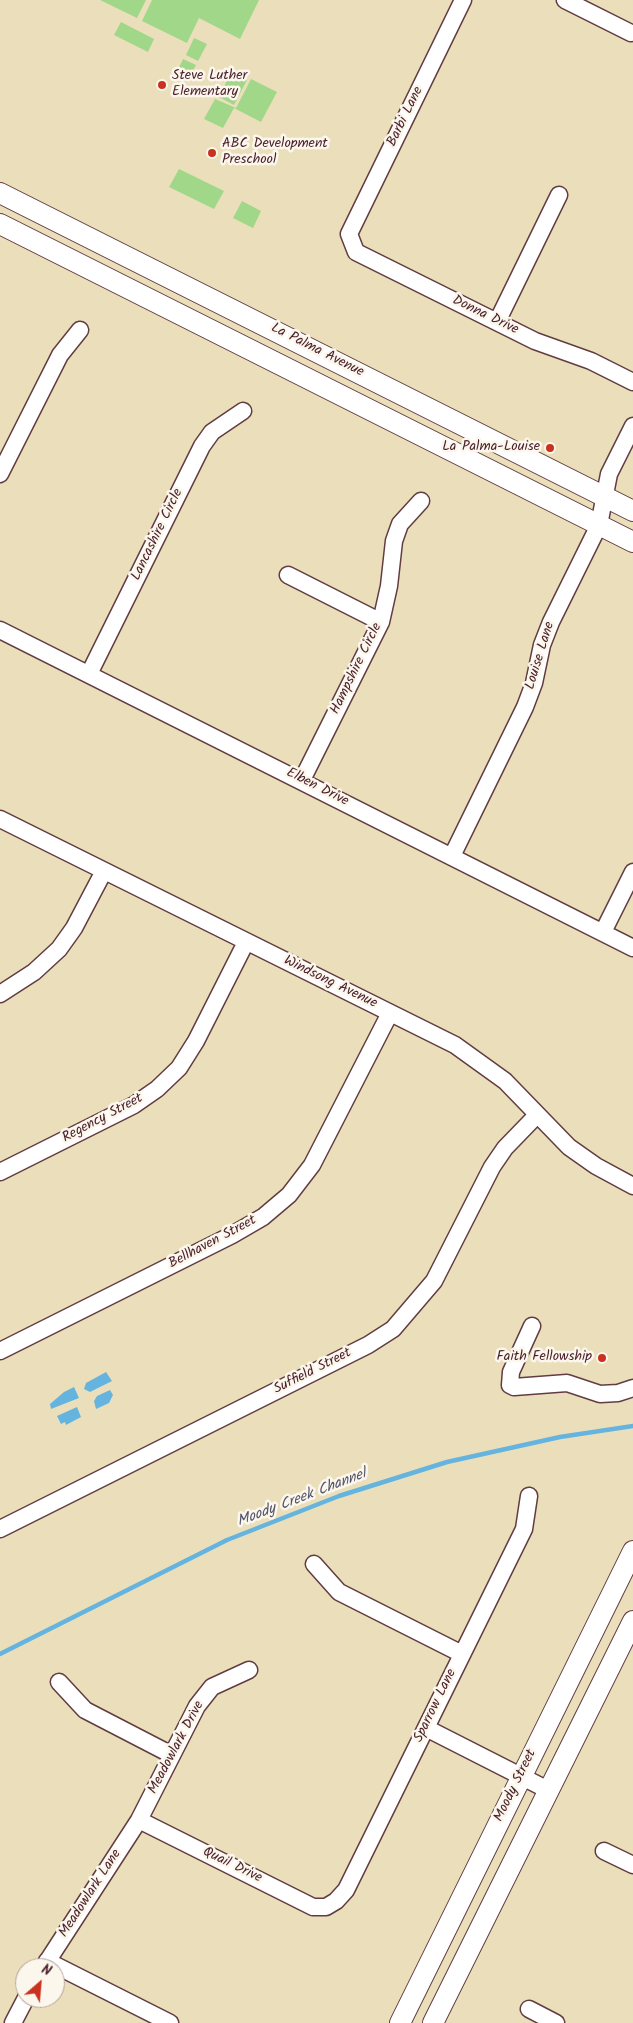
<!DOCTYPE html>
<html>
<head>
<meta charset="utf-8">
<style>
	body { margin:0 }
	#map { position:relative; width:633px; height:2023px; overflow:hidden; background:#ebdfbb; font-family:Kalam,sans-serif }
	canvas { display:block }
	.north { position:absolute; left:15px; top:1958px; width:50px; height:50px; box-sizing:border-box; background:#fbf7ec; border:1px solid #b4a19f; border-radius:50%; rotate:27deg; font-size:14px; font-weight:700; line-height:20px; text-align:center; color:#4a1f2b }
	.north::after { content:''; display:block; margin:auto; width:18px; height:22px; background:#c8321e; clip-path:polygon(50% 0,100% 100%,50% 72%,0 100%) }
</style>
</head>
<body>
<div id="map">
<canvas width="633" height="2023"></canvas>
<div class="north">N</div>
</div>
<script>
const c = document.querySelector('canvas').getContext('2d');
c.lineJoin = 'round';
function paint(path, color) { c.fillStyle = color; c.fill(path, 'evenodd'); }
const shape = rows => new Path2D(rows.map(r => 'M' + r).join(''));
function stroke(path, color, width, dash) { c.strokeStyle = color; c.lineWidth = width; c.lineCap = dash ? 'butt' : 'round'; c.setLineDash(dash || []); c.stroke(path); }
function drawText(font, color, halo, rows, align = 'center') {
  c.font = font + ' Kalam,sans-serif'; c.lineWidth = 5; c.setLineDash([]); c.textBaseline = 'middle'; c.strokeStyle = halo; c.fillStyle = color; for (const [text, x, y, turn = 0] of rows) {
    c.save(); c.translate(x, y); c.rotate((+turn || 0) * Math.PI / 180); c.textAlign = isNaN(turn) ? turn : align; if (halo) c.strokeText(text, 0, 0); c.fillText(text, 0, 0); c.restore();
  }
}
paint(shape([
	[100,0,146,0,137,18],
	[152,0,259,0,240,39,199,18,187,43,142,21],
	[121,22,154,39,148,52,114,35],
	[194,38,207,44,198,61,186,55],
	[183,59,196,65,187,82,175,76],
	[231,72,247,80,234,105,219,97],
	[251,79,277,92,261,122,234,108,223,128,204,119,215,99,236,108],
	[179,169,224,191,214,209,169,187],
	[242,201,261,211,253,228,233,218]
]), '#a0d788');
paint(shape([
	[106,1372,112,1381,90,1392,84,1389,86,1383],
	[74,1387,79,1398,51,1409,50,1404,64,1392],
	[110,1390,113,1395,109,1403,96,1409,94,1401,97,1396],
	[77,1407,81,1417,66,1425,65,1422,61,1424,57,1416]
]), '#64b4df');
stroke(shape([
	[0,1654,227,1540,339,1496,447,1462,560,1437,633,1426]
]), '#64b4df', 4.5);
const minor = shape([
	[463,0,349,234,356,252,535,341,591,361,633,382],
	[565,0,631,33],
	[497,322,559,195],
	[0,474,60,355,80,330],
	[288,575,381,622],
	[0,630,633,948],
	[89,674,202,446,212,432,243,411],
	[302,780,381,622,389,586,394,541,400,524,421,501],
	[0,819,455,1045,505,1081,569,1147,596,1166,633,1186],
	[452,856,525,707,534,683,542,645,551,622,599,525,609,474,633,426],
	[603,932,633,872],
	[0,994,34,972,59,949,74,928,104,871],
	[0,1172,134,1105,157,1089,179,1068,196,1041,246,942],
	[532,1326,511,1372,510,1385,514,1387,567,1383,600,1394,618,1393,633,1388],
	[0,1351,232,1235,263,1217,289,1195,312,1165,390,1013],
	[0,1529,368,1345,393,1329,434,1281,492,1167,505,1148,536,1116],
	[314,1564,339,1592,462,1654],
	[59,1682,85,1710,172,1755],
	[426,1728,548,1790],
	[139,1820,313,1907,326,1907,336,1901,346,1890,524,1529,529,1496],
	[604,1851,633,1865],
	[47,1961,170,2023],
	[43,1968,139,1820,197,1706,212,1687,249,1670],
	[529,2009,556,2023],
	[13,2023,26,1998]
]);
const major = shape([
	[0,193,633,511],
	[0,224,633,542],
	[400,2023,633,1551],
	[433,2023,633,1621]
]);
stroke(minor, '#623c41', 19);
stroke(major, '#623c41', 22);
stroke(minor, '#fff', 16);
stroke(major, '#fff', 20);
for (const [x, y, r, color] of [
	[162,85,5,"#c8321e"],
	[212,153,5,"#c8321e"],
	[550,448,5,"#c8321e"],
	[602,1358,5,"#c8321e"]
]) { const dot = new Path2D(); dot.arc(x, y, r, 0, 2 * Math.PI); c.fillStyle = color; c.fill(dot); stroke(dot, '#fbf7ec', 2); }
drawText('14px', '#4a1f2b', '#fbf7ec', [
	["Steve Luther",172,77],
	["Elementary",172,93],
	["ABC Development",222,145],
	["Preschool",222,161],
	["La Palma-Louise",540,448,"right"],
	["Faith Fellowship",592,1358,"right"]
], 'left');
drawText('14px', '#4a1f2b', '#fbf7ec', [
	["Barbi Lane",406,117,-64],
	["Donna Drive",485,316,26],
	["La Palma Avenue",317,351,27],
	["Lancashire Circle",158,535,-64],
	["Louise Lane",541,656,-73],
	["Hampshire Circle",357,669,-64],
	["Elben Drive",317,788,27],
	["Windsong Avenue",330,983,26],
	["Regency Street",103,1119,-28],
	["Bellhaven Street",213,1243,-28],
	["Suffield Street",313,1372,-27],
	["Sparrow Lane",436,1706,-64],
	["Meadowlark Drive",177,1748,-62],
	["Moody Street",516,1786,-64],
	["Quail Drive",232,1866,26],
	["Meadowlark Lane",91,1894,-57]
]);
drawText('italic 15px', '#53536a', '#fbf7ec', [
	["Moody Creek Channel",302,1499,-21]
]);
</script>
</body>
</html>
